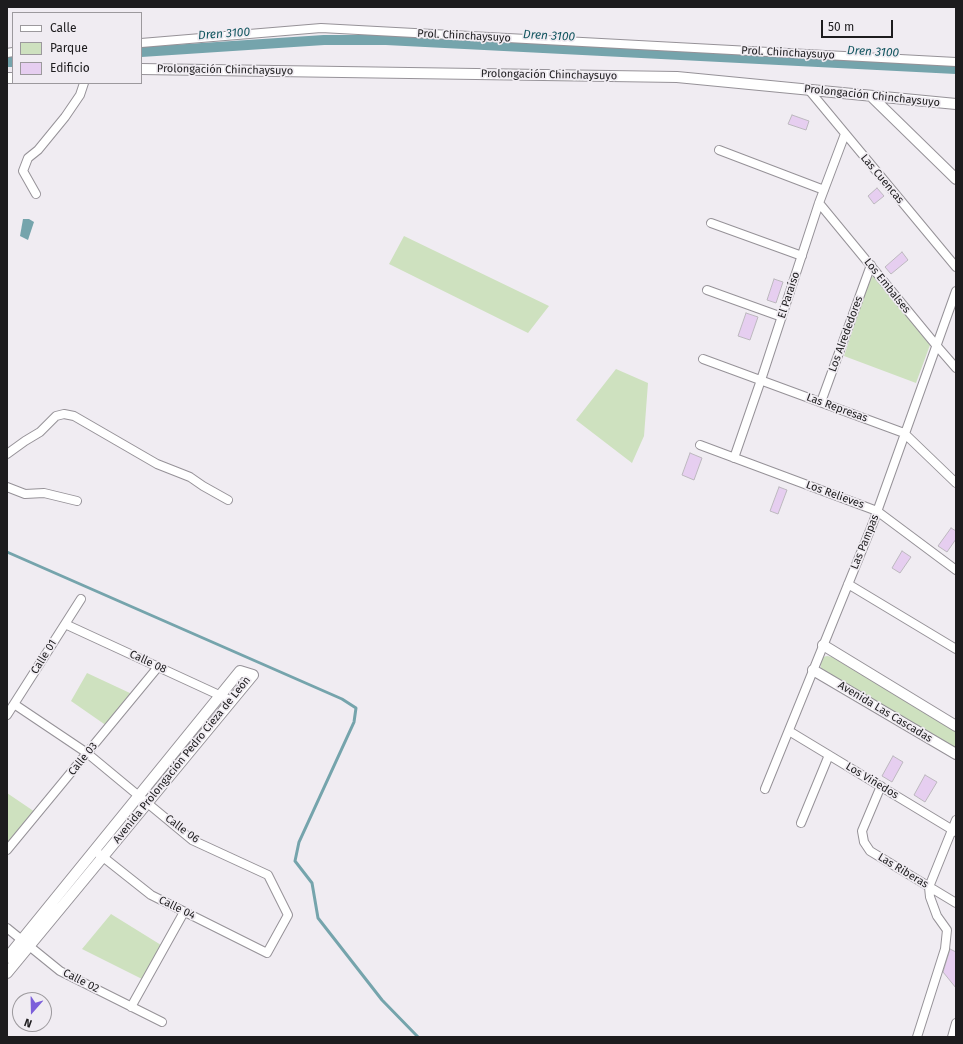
<!DOCTYPE html>
<html>
<head>
<meta charset="utf-8">
<style>
	body { margin:0 }
	#map { position:relative; width:963px; height:1044px; overflow:hidden; background:#f0ecf2; font-family:"Fira Sans",sans-serif }
	canvas { display:block }
	.frame { position:absolute; inset:0; border:8px solid #1d1c1e; pointer-events:none }
	.legend { position:absolute; left:12px; top:12px; width:130px; height:72px; box-sizing:border-box; background:#f0ecf2; border:1px solid #9c999d; margin:0; padding:5px 7px; list-style:none; font-size:12px; color:#1d1c1e }
	.legend li { display:flex; align-items:center; gap:8px; height:20px }
	.legend b { width:20px; border:1px solid #9c999d }
	.north { position:absolute; left:12px; top:992px; width:40px; height:40px; box-sizing:border-box; background:#f0ecf2; border:1px solid #9c999d; border-radius:50%; rotate:200deg; font-size:11px; font-weight:700; line-height:16px; text-align:center; color:#1d1c1e }
	.north::after { content:''; display:block; margin:auto; width:14px; height:18px; background:#7c5fda; clip-path:polygon(50% 0,100% 100%,50% 72%,0 100%) }
	.scale { position:absolute; left:821px; top:20px; width:72px; height:18px; box-sizing:border-box; border:2px solid #1d1c1e; border-top:0; padding-left:5px; font-size:12px; line-height:14px; white-space:nowrap; color:#1d1c1e; -webkit-text-stroke:3px #f0ecf2; paint-order:stroke }
</style>
</head>
<body>
<div id="map">
<canvas width="963" height="1044"></canvas>
<div class="frame"></div>
<ul class="legend">
<li><b style="height:5px;background:#fff"></b>Calle</li>
<li><b style="height:11px;background:#cee1bf"></b>Parque</li>
<li><b style="height:11px;background:#e6cef0"></b>Edificio</li>
</ul>
<div class="north">N</div>
<div class="scale">50 m</div>
</div>
<script>
const c = document.querySelector('canvas').getContext('2d');
c.lineJoin = 'round';
function paint(path, color) { c.fillStyle = color; c.fill(path, 'evenodd'); }
const shape = rows => new Path2D(rows.map(r => 'M' + r).join(''));
function stroke(path, color, width, dash) { c.strokeStyle = color; c.lineWidth = width; c.lineCap = dash ? 'butt' : 'round'; c.setLineDash(dash || []); c.stroke(path); }
function drawText(font, color, halo, rows, align = 'center') {
  c.font = font + ' "Fira Sans",sans-serif'; c.lineWidth = 3.5; c.setLineDash([]); c.textBaseline = 'middle'; c.strokeStyle = halo; c.fillStyle = color; for (const [text, x, y, turn = 0] of rows) {
    c.save(); c.translate(x, y); c.rotate((+turn || 0) * Math.PI / 180); c.textAlign = isNaN(turn) ? turn : align; if (halo) c.strokeText(text, 0, 0); c.fillText(text, 0, 0); c.restore();
  }
}
paint(shape([
	[404,236,549,306,528,333,389,264],
	[875,275,930,345,916,383,844,356,870,278],
	[616,369,648,383,644,436,632,463,576,420],
	[827,656,832,657,956,731,956,749,825,671,821,668,820,663,823,657],
	[87,673,132,694,107,726,71,701],
	[7,793,35,812,7,846],
	[111,914,161,945,142,979,82,949]
]), '#cee1bf');
paint(shape([
	[23,219,29,219,34,222,28,240,20,236]
]), '#75a4ac');
stroke(shape([
	[7,552,342,699,356,708,354,722,299,842,295,861,312,883,318,918,382,1000,418,1037]
]), '#75a4ac', 3);
stroke(shape([
	[141,52,324,40,386,40,956,69],
	[7,62,13,62]
]), '#75a4ac', 10);
const building = shape([
	[792,115,809,121,806,130,788,124,792,115],
	[877,188,884,196,874,204,868,196,877,188],
	[902,252,908,260,891,274,885,267,902,252],
	[774,279,783,282,776,303,767,300,774,279],
	[746,313,758,317,750,340,738,336,746,313],
	[690,453,702,458,694,480,682,475,690,453],
	[779,487,787,490,778,514,770,511,779,487],
	[951,528,956,531,956,539,947,552,938,546,951,528],
	[902,551,911,557,900,573,892,568,902,551],
	[893,756,903,762,892,782,882,776,893,756],
	[925,775,937,782,925,802,914,795,925,775],
	[950,949,956,952,956,988,943,972,950,949]
]);
paint(building, '#e6cef0');
stroke(building, '#bcb8be', 1);
const minor = shape([
	[141,43,321,28,956,62],
	[7,53,13,52],
	[809,90,956,267],
	[719,150,824,190],
	[36,194,23,171,28,158,38,150,65,117,80,95,84,83],
	[819,203,936,345,956,368],
	[711,223,802,256],
	[707,290,782,317],
	[703,359,904,433,956,483],
	[821,402,871,265],
	[700,445,877,511,956,570],
	[7,454,25,441,40,432,56,416,64,414,74,416,157,464,190,477,203,486,228,500],
	[734,458,761,380,819,203,845,134],
	[7,487,25,494,44,493,77,501],
	[848,584,956,649],
	[65,624,232,701],
	[14,704,87,753,192,840,268,875,288,915,267,953,151,895,98,853],
	[7,715,81,599],
	[789,731,956,832],
	[881,786,862,831,864,842,870,851,956,903],
	[765,789,873,523,956,291],
	[801,823,829,755],
	[7,850,158,667],
	[7,928,60,971,162,1022],
	[131,1007,184,912],
	[917,1037,945,949,947,930,937,916,930,897,929,887,956,820],
	[952,1037,956,1023]
]);
const tertiary = shape([
	[141,69,677,77,956,104],
	[7,78,13,78],
	[871,96,956,179],
	[823,645,956,726],
	[813,670,956,754],
	[7,958,240,671,253,675,7,973]
]);
stroke(minor, '#969298', 10);
stroke(tertiary, '#969298', 12);
stroke(minor, '#fff', 8);
stroke(tertiary, '#fff', 10);
drawText('11px', '#1d1c1e', '#f0ecf2', [
	["Prol. Chinchaysuyo",464,36,3],
	["Prol. Chinchaysuyo",788,53,3],
	["Prolongación Chinchaysuyo",225,70,1],
	["Prolongación Chinchaysuyo",549,75,1],
	["Prolongación Chinchaysuyo",872,96,6],
	["Las Cuencas",882,179,50],
	["Los Embalses",887,286,51],
	["El Paraíso",789,295,-72],
	["Los Alrededores",846,334,-70],
	["Las Represas",837,408,20],
	["Los Relieves",835,495,20],
	["Las Pampas",865,542,-68],
	["Calle 01",44,657,-58],
	["Calle 08",148,662,25],
	["Avenida Las Cascadas",885,712,31],
	["Calle 03",83,759,-51],
	["Avenida Prolongación Pedro Cieza de León",182,760,-51],
	["Los Viñedos",872,781,31],
	["Calle 06",182,829,37],
	["Las Riberas",903,871,31],
	["Calle 04",177,908,26],
	["Calle 02",81,981,27]
]);
drawText('italic 12px', '#135660', '#f0ecf2', [
	["Dren 3100",224,34,-4],
	["Dren 3100",549,36,3],
	["Dren 3100",873,52,3]
]);
</script>
</body>
</html>
